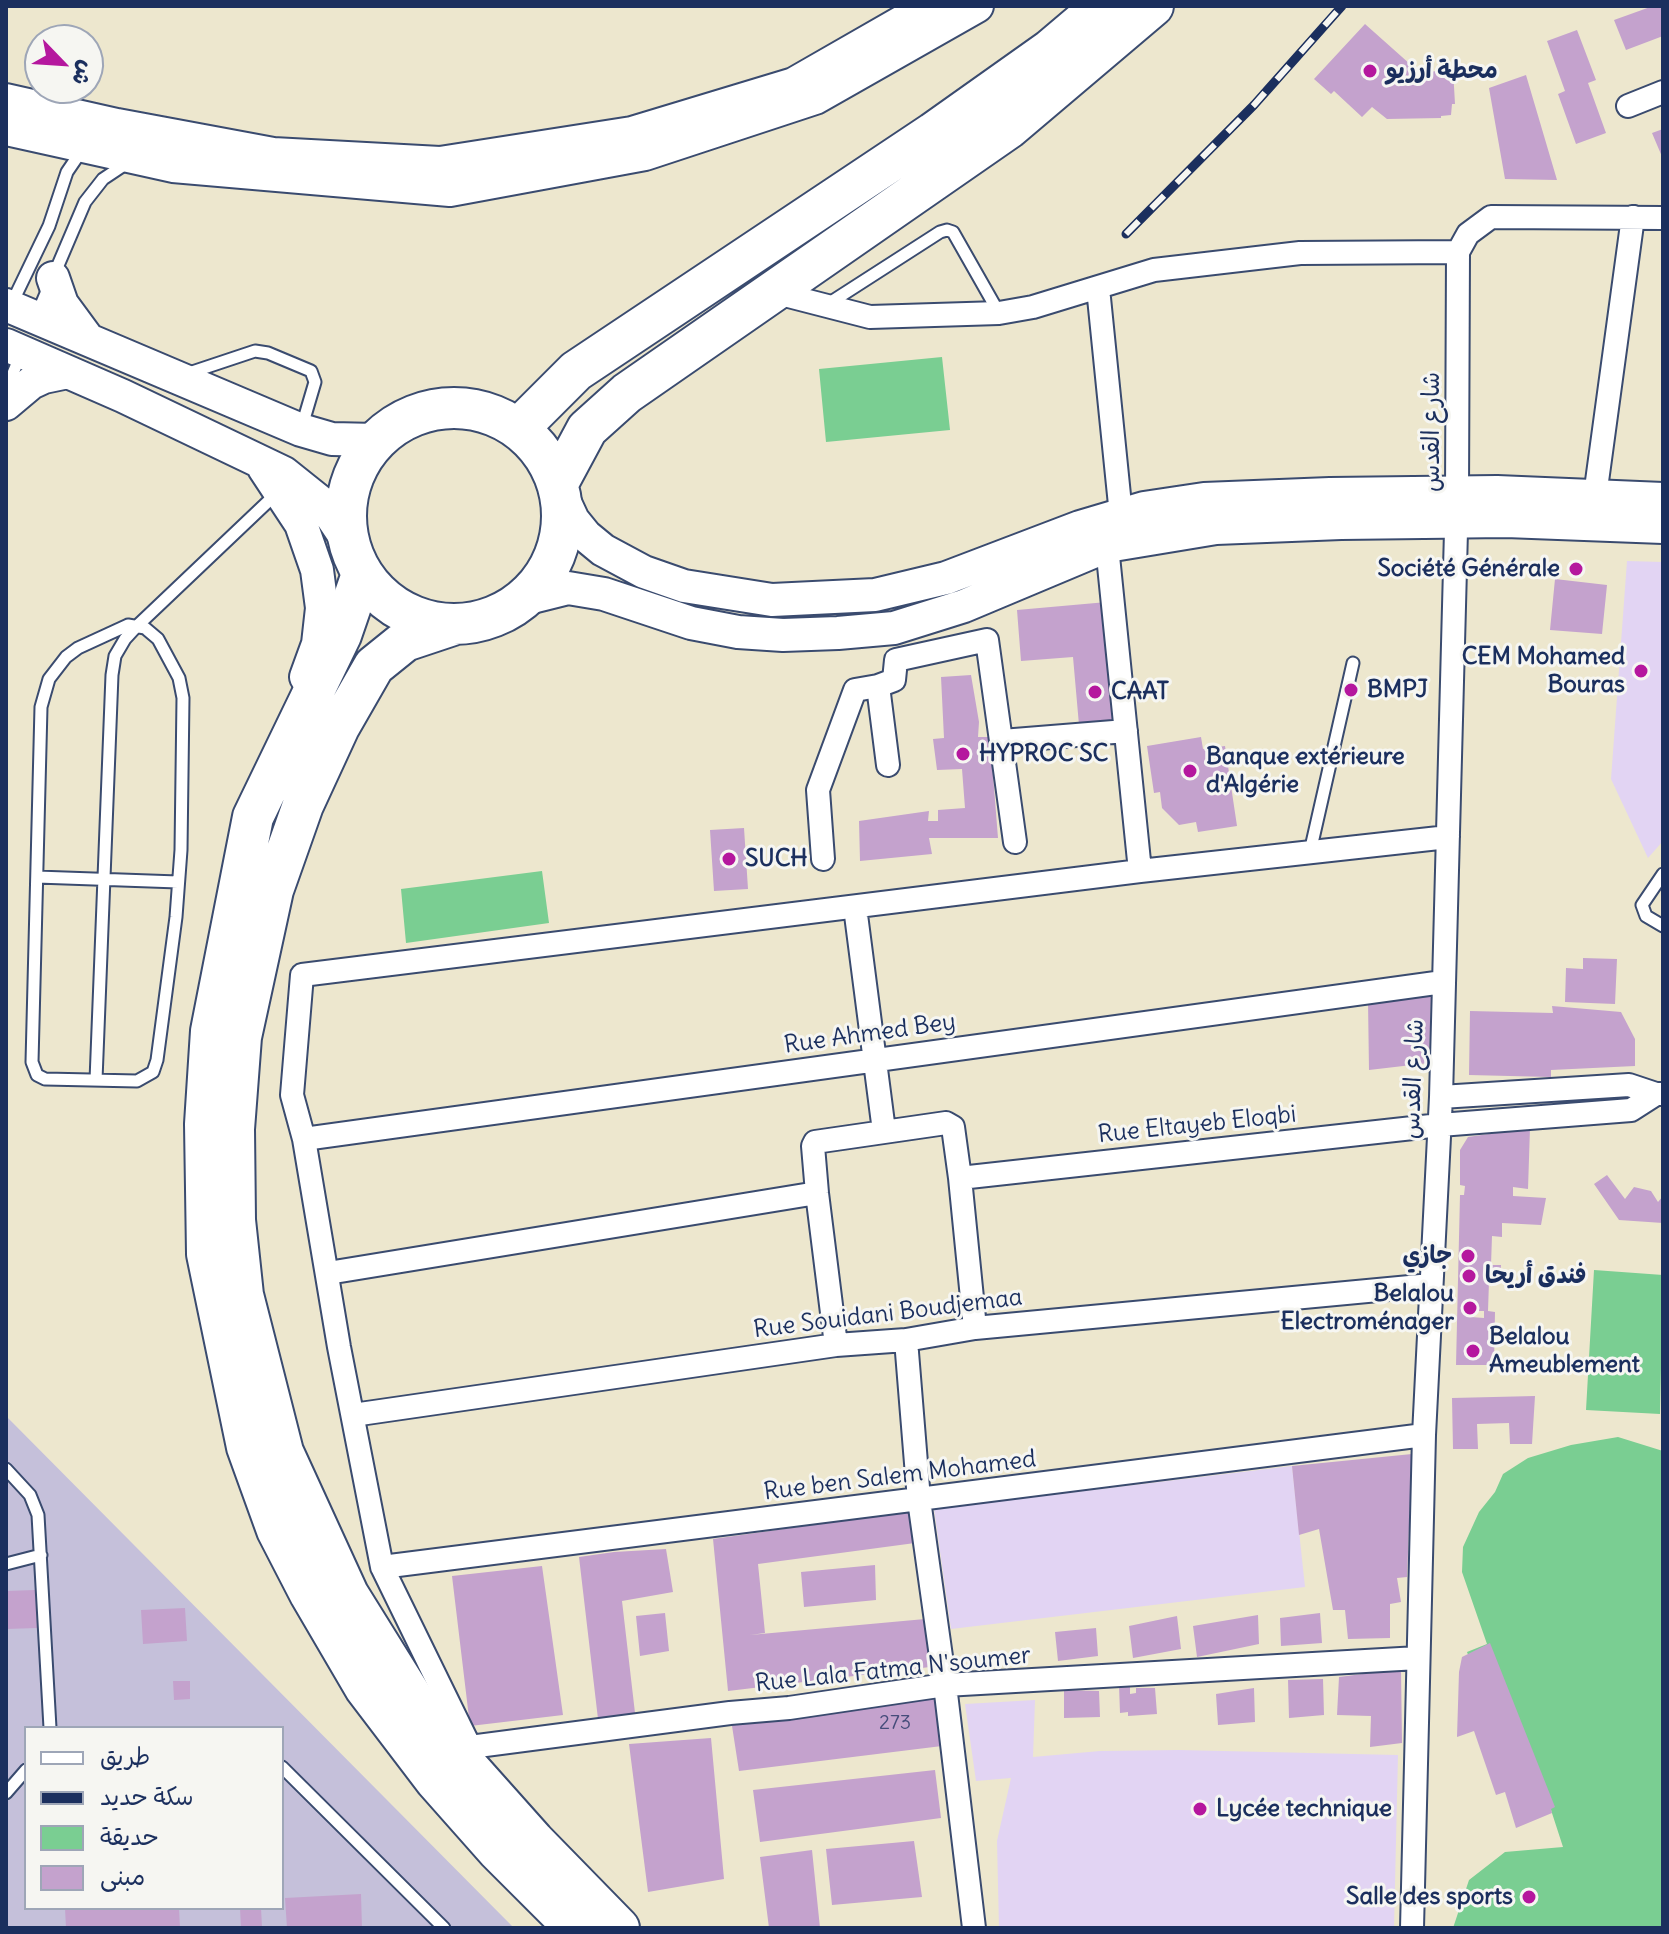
<!DOCTYPE html>
<html>
<head>
<meta charset="utf-8">
<style>
	body { margin:0 }
	#map { position:relative; width:1669px; height:1934px; overflow:hidden; background:#ede7ce; font-family:Delius,"Playpen Sans Arabic",sans-serif }
	canvas { display:block }
	.frame { position:absolute; inset:0; border:8px solid #1b2f5e; pointer-events:none }
	.legend { position:absolute; left:24px; top:1726px; width:260px; height:184px; box-sizing:border-box; background:#f6f6f2; border:2px solid #9ea6b7; margin:0; padding:10px 14px; list-style:none; font-size:24px; color:#1b2f5e }
	.legend li { display:flex; align-items:center; gap:16px; height:40px }
	.legend b { width:40px; border:2px solid #9ea6b7 }
	.north { position:absolute; left:24px; top:24px; width:80px; height:80px; box-sizing:border-box; background:#f6f6f2; border:2px solid #9ea6b7; border-radius:50%; rotate:115deg; font-size:22px; font-weight:700; line-height:32px; text-align:center; color:#1b2f5e }
	.north::after { content:''; display:block; margin:auto; width:28px; height:36px; background:#b5179e; clip-path:polygon(50% 0,100% 100%,50% 72%,0 100%) }
</style>
</head>
<body>
<div id="map">
<canvas width="1669" height="1934"></canvas>
<div class="frame"></div>
<ul class="legend">
<li><b style="height:10px;background:#fff"></b>طريق</li>
<li><b style="height:10px;background:#1b2f5e"></b>سكة حديد</li>
<li><b style="height:22px;background:#7ace92"></b>حديقة</li>
<li><b style="height:22px;background:#c4a2cd"></b>مبنى</li>
</ul>
<div class="north">ش</div>
</div>
<script>
const c = document.querySelector('canvas').getContext('2d');
c.lineJoin = 'round';
function paint(path, color) { c.fillStyle = color; c.fill(path, 'evenodd'); }
const shape = rows => new Path2D(rows.map(r => 'M' + r).join(''));
function stroke(path, color, width, dash) { c.strokeStyle = color; c.lineWidth = width; c.lineCap = dash ? 'butt' : 'round'; c.setLineDash(dash || []); c.stroke(path); }
function drawText(font, color, halo, rows, align = 'center') {
  c.font = font + ' Delius,"Playpen Sans Arabic",sans-serif'; c.lineWidth = 6; c.setLineDash([]); c.textBaseline = 'middle'; c.strokeStyle = halo; c.fillStyle = color; for (const [text, x, y, turn = 0] of rows) {
    c.save(); c.translate(x, y); c.rotate((+turn || 0) * Math.PI / 180); c.textAlign = isNaN(turn) ? turn : align; if (halo) c.strokeText(text, 0, 0); c.fillText(text, 0, 0); c.restore();
  }
}
paint(shape([
	[1627,561,1663,562,1663,841,1648,858,1611,779],
	[1292,1466,1305,1587,951,1629,934,1509],
	[1035,1700,1033,1757,1100,1751,1179,1750,1398,1755,1394,1928,999,1928,997,1841,1011,1778,976,1781,965,1704]
]), '#e2d4f3');
paint(shape([
	[6,1416,514,1928,6,1928],
	[26,1728,282,1728,282,1908,26,1908]
]), '#c5c0da');
paint(shape([
	[942,357,950,430,826,442,819,369],
	[542,871,549,923,406,943,401,889],
	[1594,1270,1663,1275,1660,1414,1586,1410],
	[1618,1437,1663,1451,1663,1928,1453,1928,1469,1880,1505,1852,1563,1847,1551,1810,1530,1819,1467,1652,1487,1644,1462,1572,1463,1547,1479,1512,1495,1492,1503,1474,1528,1458,1571,1445]
]), '#7ace92');
paint(shape([
	[1653,6,1663,6,1663,36,1626,50,1614,20],
	[1365,24,1420,73,1453,69,1455,104,1452,104,1451,115,1441,116,1441,118,1387,119,1372,107,1362,117,1334,91,1331,94,1314,79],
	[1577,30,1596,80,1588,83,1606,133,1576,144,1558,94,1565,91,1547,41],
	[1526,75,1557,180,1505,179,1489,88],
	[1663,129,1663,159,1652,133],
	[1555,579,1607,585,1602,634,1550,630],
	[1107,602,1116,722,1079,725,1073,657,1021,661,1017,610],
	[971,675,979,722,978,737,990,737,998,838,929,838,932,854,860,861,859,821,929,811,928,821,938,821,938,810,965,808,962,769,937,770,933,739,944,738,941,677],
	[1201,737,1203,749,1225,746,1237,826,1198,832,1196,822,1179,825,1162,808,1160,792,1154,793,1147,746],
	[744,828,748,889,714,891,710,830],
	[1583,958,1617,959,1615,1004,1565,1002,1566,968,1583,969],
	[1431,994,1429,1063,1369,1070,1368,1001],
	[1552,1006,1621,1012,1635,1039,1635,1066,1551,1070,1551,1077,1469,1075,1470,1011,1553,1013],
	[1530,1128,1528,1189,1513,1187,1513,1196,1546,1198,1541,1225,1502,1223,1502,1237,1492,1236,1491,1265,1501,1265,1500,1281,1489,1281,1488,1311,1495,1312,1494,1365,1456,1365,1460,1195,1464,1195,1465,1186,1460,1185,1460,1150,1468,1137],
	[1471,1311,1484,1311,1484,1318,1471,1317],
	[1607,1175,1625,1199,1634,1187,1651,1191,1658,1202,1663,1196,1663,1223,1619,1220,1594,1184],
	[1535,1396,1532,1444,1510,1444,1509,1423,1477,1424,1478,1449,1453,1449,1452,1398],
	[1412,1454,1407,1577,1397,1578,1401,1602,1390,1604,1390,1638,1348,1639,1345,1610,1333,1610,1319,1529,1299,1535,1292,1466],
	[911,1511,915,1543,758,1564,765,1633,750,1635,925,1619,930,1667,728,1691,713,1539],
	[666,1549,673,1592,622,1601,635,1713,598,1719,579,1557,614,1552],
	[875,1565,876,1600,804,1607,801,1572],
	[542,1566,563,1715,470,1726,452,1576],
	[35,1590,37,1628,6,1629,6,1591],
	[185,1608,187,1641,143,1644,141,1610],
	[665,1613,669,1651,640,1656,636,1616],
	[1320,1613,1322,1643,1281,1646,1280,1618],
	[1258,1615,1259,1644,1197,1657,1193,1626],
	[1177,1616,1181,1649,1133,1658,1129,1626],
	[1096,1628,1098,1656,1058,1661,1055,1632],
	[1490,1643,1555,1807,1551,1809,1552,1813,1516,1828,1505,1792,1496,1795,1474,1731,1457,1737,1459,1672,1462,1657],
	[1401,1669,1402,1743,1370,1747,1371,1716,1337,1715,1339,1677],
	[1323,1679,1324,1715,1289,1718,1288,1680],
	[173,1681,190,1681,190,1699,174,1700],
	[1119,1685,1130,1685,1130,1694,1136,1693,1136,1688,1155,1688,1157,1714,1128,1716,1128,1712,1120,1713],
	[1254,1688,1255,1722,1218,1725,1216,1694],
	[1064,1690,1099,1691,1100,1717,1064,1718],
	[937,1692,942,1746,739,1771,730,1713],
	[711,1738,724,1879,648,1892,629,1744],
	[935,1770,941,1818,760,1842,753,1790],
	[914,1841,922,1897,832,1905,826,1849],
	[812,1850,820,1928,769,1928,760,1857],
	[361,1894,362,1928,287,1928,285,1898],
	[65,1908,179,1908,180,1928,66,1928],
	[240,1908,261,1908,262,1927,241,1928]
]), '#c4a2cd');
const lane = shape([
	[828,304,940,232,947,230,953,232,999,313],
	[11,305,49,226,67,172,82,150],
	[36,317,85,202,103,179,127,163],
	[186,374,255,351,268,353,311,371,315,382,302,426],
	[6,390,21,354],
	[128,625,145,628,158,639,179,678,183,698,181,850,176,917,157,1060,153,1072,137,1081,45,1079,37,1075,32,1062,41,707,49,679,66,657,78,648,128,625],
	[1310,852,1353,663],
	[1663,874,1642,905,1646,916,1663,926],
	[37,877,178,882],
	[96,1080,112,675,115,656,125,639,137,626,276,494],
	[6,1469,30,1495,38,1515,50,1728],
	[6,1564,41,1555],
	[282,1767,444,1928],
	[6,1793,26,1770]
]);
const street = shape([
	[1628,106,1663,92],
	[1098,288,1121,515],
	[773,292,870,317,999,313,1033,307,1154,270,1300,253,1458,252],
	[1595,496,1633,217],
	[1107,546,1140,871],
	[1002,741,1126,731],
	[888,765,878,686,894,680,896,660,987,640,1015,842],
	[823,859,818,790,855,690,878,686],
	[855,907,884,1131],
	[1441,1097,1629,1085,1656,1094,1663,1094],
	[304,1139,1443,982],
	[960,1178,1440,1125,1631,1110,1656,1094],
	[328,1273,817,1193],
	[906,1340,919,1500,945,1685,974,1928],
	[836,1345,817,1193,813,1146,815,1142,946,1123,953,1127,960,1178,975,1328],
	[353,1415,836,1345,906,1340,975,1328,1431,1285],
	[382,1567,1424,1435],
	[1418,1658,945,1685,789,1708,730,1713,470,1747,382,1567,339,1347,304,1139,292,1095,302,975,1140,871,1448,837],
	[1412,1928,1424,1435,1441,1097,1457,493,1458,252,1468,234,1491,217,1663,218]
]);
const secondary = shape([
	[6,100,117,125,273,154,440,163,632,133,794,84,930,6],
	[6,129,173,166,450,190,645,154,815,98,977,6],
	[53,278,62,304,87,338],
	[6,305,301,430,332,439,377,440],
	[6,345,123,396,284,473,324,505,348,541],
	[6,404,31,383,44,377,68,372],
	[264,468,301,524,317,570,322,608,318,644,306,677],
	[560,492,573,520,586,536,603,550,644,572,684,586,772,600,875,595,946,578,1080,527,1144,508,1204,499,1330,494,1497,492,1663,499],
	[524,599,568,588,604,594,691,623,738,632,783,635,838,633,894,628,964,606,1107,546,1216,528,1341,523,1506,521,1663,527]
]);
const highway = shape([
	'346 516a108 108 0 1 1 216 0a108 108 0 1 1-216 0Z',
	[519,428,576,371,933,133,1050,50,1102,6],
	[558,483,587,429,627,393,1009,128,1153,6],
	[362,574,341,635,253,817,211,1031,205,1124,207,1254,247,1447,277,1530,310,1594,365,1688,435,1780,497,1850,575,1928],
	[453,625,405,641,374,666,339,727,303,805,273,890,241,1037,234,1129,235,1220,243,1295,283,1452,348,1594,427,1721,534,1841,619,1928]
]);
stroke(lane, '#3a4b6f', 15);
stroke(street, '#3a4b6f', 26);
stroke(secondary, '#3a4b6f', 36);
stroke(highway, '#3a4b6f', 44);
stroke(lane, '#fff', 11);
stroke(street, '#fff', 22);
stroke(secondary, '#fff', 32);
stroke(highway, '#fff', 40);
const rail = shape([
	[1126,234,1254,105,1342,6]
]);
stroke(rail, '#1b2f5e', 9);
stroke(rail, '#f6f6f2', 6, [18]);
for (const [x, y, r, color] of [
	[1370,71,8,"#b5179e"],
	[1576,569,8,"#b5179e"],
	[1641,671,8,"#b5179e"],
	[1351,690,8,"#b5179e"],
	[1095,692,8,"#b5179e"],
	[963,754,8,"#b5179e"],
	[1190,771,8,"#b5179e"],
	[729,859,8,"#b5179e"],
	[1468,1256,8,"#b5179e"],
	[1469,1276,8,"#b5179e"],
	[1470,1308,8,"#b5179e"],
	[1473,1351,8,"#b5179e"],
	[1200,1809,8,"#b5179e"],
	[1529,1897,8,"#b5179e"]
]) { const dot = new Path2D(); dot.arc(x, y, r, 0, 2 * Math.PI); c.fillStyle = color; c.fill(dot); stroke(dot, '#f6f6f2', 3); }
drawText('20px', '#454c7a', null, [
	["273",895,1723]
]);
drawText('bold 24px', '#1b2f5e', '#f6f6f2', [
	["محطة أرزيو",1386,71],
	["Société Générale",1560,569,"right"],
	["CEM Mohamed",1625,657,"right"],
	["Bouras",1625,685,"right"],
	["BMPJ",1367,690],
	["CAAT",1111,692],
	["HYPROC SC",979,754],
	["Banque extérieure",1206,757],
	["d'Algérie",1206,785],
	["SUCH",745,859],
	["جازي",1452,1256,"right"],
	["فندق أريحا",1485,1276],
	["Belalou",1454,1294,"right"],
	["Electroménager",1454,1322,"right"],
	["Belalou",1489,1337],
	["Ameublement",1489,1365],
	["Lycée technique",1216,1809],
	["Salle des sports",1513,1897,"right"]
], 'left');
drawText('24px', '#1b2f5e', '#f6f6f2', [
	["شارع القدس",1432,432,-90],
	["Rue Ahmed Bey",870,1034,-8],
	["شارع القدس",1414,1079,-88],
	["Rue Eltayeb Eloqbi",1197,1125,-6],
	["Rue Souidani Boudjemaa",888,1314,-7],
	["Rue ben Salem Mohamed",900,1476,-7],
	["Rue Lala Fatma N'soumer",893,1670,-6]
]);
</script>
</body>
</html>
